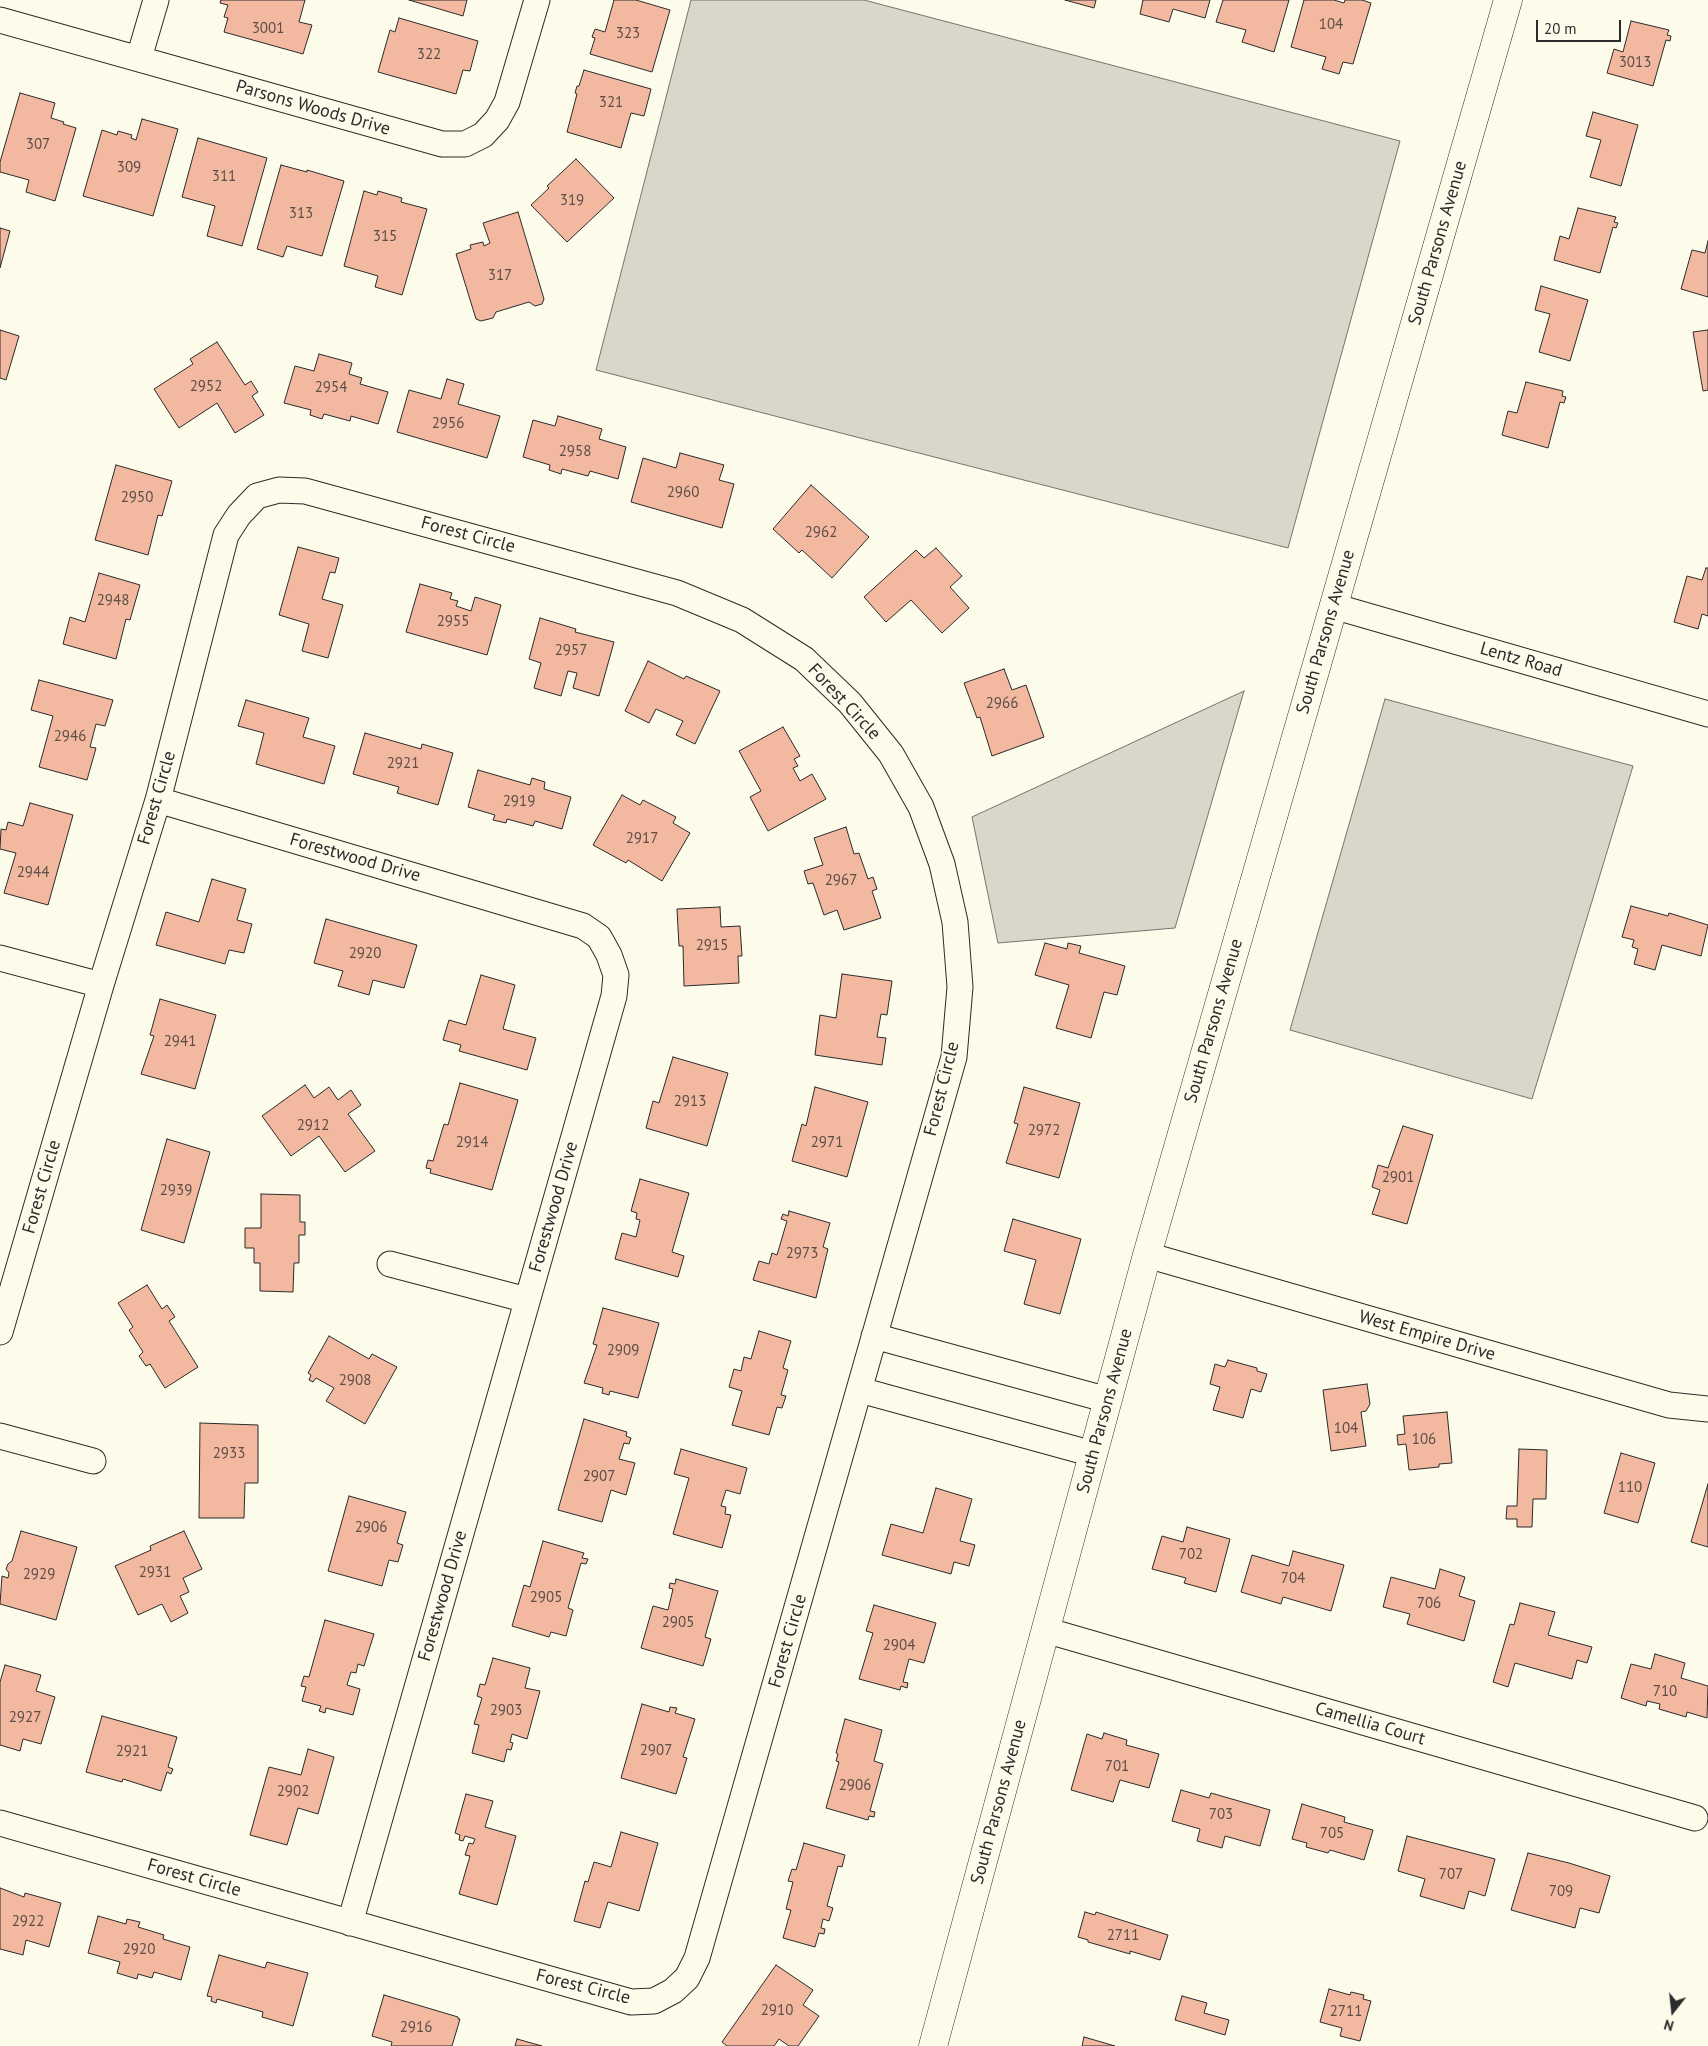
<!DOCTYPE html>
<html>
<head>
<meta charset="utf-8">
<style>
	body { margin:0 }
	#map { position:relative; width:1708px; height:2046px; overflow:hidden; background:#fdfbea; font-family:"PT Sans",sans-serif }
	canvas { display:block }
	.north { position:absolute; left:1648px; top:1986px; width:50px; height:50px; -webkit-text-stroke:4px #fdfbea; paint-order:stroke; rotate:196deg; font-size:14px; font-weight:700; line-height:20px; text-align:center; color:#2b2b2b }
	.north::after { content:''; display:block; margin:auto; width:18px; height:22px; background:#2b2b2b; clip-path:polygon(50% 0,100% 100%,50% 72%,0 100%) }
	.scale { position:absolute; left:1536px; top:20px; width:85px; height:22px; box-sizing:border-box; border:2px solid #2b2b2b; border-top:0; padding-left:6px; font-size:15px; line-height:18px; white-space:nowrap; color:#2b2b2b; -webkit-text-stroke:4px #fdfbea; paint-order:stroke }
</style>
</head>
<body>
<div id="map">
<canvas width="1708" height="2046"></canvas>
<div class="north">N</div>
<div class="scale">20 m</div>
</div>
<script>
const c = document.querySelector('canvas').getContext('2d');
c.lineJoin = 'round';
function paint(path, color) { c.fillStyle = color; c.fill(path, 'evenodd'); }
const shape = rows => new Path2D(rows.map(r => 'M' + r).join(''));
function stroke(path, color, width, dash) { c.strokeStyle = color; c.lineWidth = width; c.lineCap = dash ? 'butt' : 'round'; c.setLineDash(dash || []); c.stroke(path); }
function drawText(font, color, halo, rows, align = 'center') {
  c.font = font + ' "PT Sans",sans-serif'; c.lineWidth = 4; c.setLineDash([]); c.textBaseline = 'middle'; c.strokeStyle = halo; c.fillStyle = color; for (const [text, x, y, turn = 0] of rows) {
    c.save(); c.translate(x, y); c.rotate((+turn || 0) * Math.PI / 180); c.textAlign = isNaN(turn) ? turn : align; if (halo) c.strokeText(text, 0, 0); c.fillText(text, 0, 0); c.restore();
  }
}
const water = shape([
	[691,0,864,0,1400,141,1288,548,596,370,691,0],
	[1244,691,1175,928,998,943,972,817,1244,691],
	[1385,699,1633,766,1532,1099,1290,1030,1385,699]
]);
paint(water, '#d8d7c9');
stroke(water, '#74746e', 1);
const building = shape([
	[221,0,305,0,299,22,312,25,303,54,224,32,228,18,224,17,228,5,220,3,221,0],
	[409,0,467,0,463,16,409,0],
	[614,0,636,0,670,10,652,72,590,54,595,38,592,37,595,29,605,32,614,0],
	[1065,0,1096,0,1094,8,1065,0],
	[1143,0,1210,0,1205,18,1173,9,1169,22,1140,14,1143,0],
	[1223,0,1289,0,1274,52,1242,42,1246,30,1216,22,1223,0],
	[1304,0,1334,0,1344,3,1345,0,1362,0,1371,3,1353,64,1343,62,1339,74,1322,69,1326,57,1291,47,1304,0],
	[399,18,478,41,470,71,463,70,456,94,378,72,390,30,395,32,399,18],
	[1631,21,1669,30,1667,35,1671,36,1670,41,1666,40,1653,86,1607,73,1614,49,1623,52,1631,21],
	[584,70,651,89,644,116,631,113,621,148,567,132,577,94,575,93,577,86,579,86,584,70],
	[20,93,55,103,51,118,64,122,63,124,76,128,55,201,26,192,29,180,0,172,0,162,20,93],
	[1593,112,1638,125,1621,186,1590,177,1601,140,1586,136,1593,112],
	[142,119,178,129,153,216,83,196,102,130,117,135,118,131,132,135,131,138,136,140,142,119],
	[198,138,267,158,242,246,207,236,215,206,182,197,198,138],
	[576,159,614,198,567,242,531,205,549,188,547,186,576,159],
	[281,165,307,172,307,170,344,181,322,256,287,246,283,257,257,249,281,165],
	[364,191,377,195,378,191,402,198,401,202,427,209,402,295,375,287,378,276,344,266,364,191],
	[1578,208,1616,217,1614,222,1618,223,1616,228,1613,227,1600,273,1554,260,1560,236,1569,239,1578,208],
	[518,212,544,299,542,304,535,306,529,302,496,312,493,318,481,321,476,319,456,254,471,249,470,245,483,242,484,246,490,243,483,223,518,212],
	[0,228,10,231,0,268,0,228],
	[1708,241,1708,297,1681,289,1692,250,1705,253,1708,241],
	[1541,286,1588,300,1570,361,1539,352,1550,314,1535,310,1541,286],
	[0,330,19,336,6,380,0,378,0,330],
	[1708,330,1708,390,1703,391,1693,332,1708,330],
	[217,342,245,385,251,381,258,392,252,396,264,415,235,433,217,403,179,428,154,389,193,364,190,359,217,342],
	[319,354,352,363,349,374,362,378,360,384,388,392,378,424,351,416,350,421,324,414,322,419,310,415,311,410,284,403,295,366,314,371,319,354],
	[447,379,464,384,458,404,500,416,487,458,397,432,409,390,441,399,447,379],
	[1526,382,1563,391,1562,396,1566,397,1564,403,1560,402,1548,448,1502,435,1508,411,1517,413,1526,382],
	[558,416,602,429,599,439,626,447,618,479,590,471,588,476,562,469,561,474,549,470,550,465,523,457,533,420,555,426,558,416],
	[680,453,724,465,719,480,734,484,722,528,631,502,643,458,676,468,680,453],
	[116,465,172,481,162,516,158,515,148,555,95,540,116,465],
	[811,485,869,537,832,578,802,550,799,553,773,529,811,485],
	[298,547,339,558,335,573,330,572,322,599,343,605,328,658,302,651,309,624,279,615,298,547],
	[936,548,962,576,950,587,969,608,942,633,911,600,886,622,864,597,916,550,924,558,936,548],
	[1706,568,1708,568,1708,616,1702,614,1698,629,1674,622,1687,576,1702,580,1706,568],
	[99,573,140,585,130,620,126,619,116,659,63,644,70,617,85,622,99,573],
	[420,584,452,593,450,599,458,601,456,606,471,611,475,597,501,605,487,655,406,632,420,584],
	[540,618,576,629,575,632,614,642,599,696,573,688,577,673,568,671,561,696,534,688,541,663,529,659,540,618],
	[648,661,684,679,686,676,720,691,695,744,676,735,683,721,656,709,649,723,625,711,648,661],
	[1004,669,1012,690,1026,685,1044,737,992,756,980,717,977,718,964,683,1004,669],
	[39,680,113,700,105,726,96,724,90,747,96,748,87,780,39,767,53,716,31,710,39,680],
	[246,700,309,718,303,737,335,746,324,784,256,764,264,733,238,726,246,700],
	[783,727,800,756,794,759,798,766,793,768,800,781,812,774,826,799,768,831,750,797,761,791,739,751,783,727],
	[365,733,421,749,422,744,453,753,438,805,397,793,399,787,353,774,365,733],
	[478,770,530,785,532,778,545,782,544,789,571,797,562,829,535,821,533,826,507,819,506,823,493,820,495,815,468,807,478,770],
	[622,795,640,805,643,800,676,817,673,823,690,833,662,881,628,860,626,863,593,845,622,795],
	[30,803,73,815,48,905,4,893,16,853,0,849,1,829,6,830,8,822,23,826,30,803],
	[846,827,854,854,859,853,868,879,873,877,877,889,872,891,881,918,844,930,837,910,824,915,813,883,808,884,804,871,823,865,814,838,846,827],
	[212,879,246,889,237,920,252,924,244,953,229,950,225,964,156,945,166,912,199,922,212,879],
	[1631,906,1668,916,1669,913,1708,925,1701,956,1662,945,1655,970,1634,964,1638,949,1632,947,1634,940,1622,937,1631,906],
	[720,907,721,927,740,926,742,956,738,956,739,983,684,986,683,946,679,946,677,909,720,907],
	[326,919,417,945,404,988,373,980,369,995,338,986,343,971,314,963,326,919],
	[1045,943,1067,949,1068,943,1081,946,1079,953,1125,966,1117,995,1104,992,1091,1038,1056,1028,1069,985,1035,975,1045,943],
	[842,974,892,981,887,1015,881,1014,877,1037,886,1038,882,1065,815,1055,820,1015,836,1018,842,974],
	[481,975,515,985,503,1029,536,1038,527,1070,459,1051,461,1045,443,1040,449,1020,466,1025,481,975],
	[160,999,216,1015,195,1089,141,1074,154,1036,150,1035,160,999],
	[673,1057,728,1073,707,1146,646,1128,653,1101,659,1103,673,1057],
	[460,1083,518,1100,492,1190,430,1173,431,1169,426,1168,428,1160,433,1161,444,1124,448,1125,460,1083],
	[305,1085,314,1098,329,1087,338,1100,351,1090,361,1105,348,1114,375,1151,345,1172,319,1136,291,1156,262,1116,305,1085],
	[815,1087,868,1102,847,1177,792,1161,802,1124,806,1126,815,1087],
	[1024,1087,1080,1103,1059,1178,1006,1163,1018,1124,1014,1123,1024,1087],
	[1403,1126,1433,1135,1407,1224,1372,1214,1380,1190,1372,1187,1378,1165,1388,1168,1403,1126],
	[167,1139,210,1152,184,1243,141,1230,167,1139],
	[640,1179,689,1193,672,1252,684,1256,678,1277,615,1259,622,1233,636,1237,640,1220,636,1219,637,1213,631,1211,640,1179],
	[261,1194,300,1195,300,1222,305,1222,305,1235,299,1235,299,1263,294,1263,293,1292,260,1291,260,1263,254,1263,254,1248,245,1248,245,1228,261,1228,261,1194],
	[789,1211,830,1223,823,1247,828,1249,816,1298,753,1280,759,1261,769,1264,772,1253,777,1255,787,1221,781,1219,783,1214,788,1216,789,1211],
	[1013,1219,1081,1239,1060,1314,1024,1304,1036,1260,1004,1251,1013,1219],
	[147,1285,162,1309,167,1305,175,1317,169,1321,198,1367,165,1388,150,1364,146,1366,139,1356,143,1352,129,1330,133,1327,118,1303,147,1285],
	[603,1308,659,1323,638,1398,610,1391,609,1395,602,1393,603,1388,584,1383,597,1345,593,1344,603,1308],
	[759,1331,791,1341,783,1368,788,1370,781,1395,786,1396,782,1408,777,1407,769,1435,732,1425,742,1391,729,1387,734,1369,741,1371,744,1357,751,1359,759,1331],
	[329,1336,369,1359,372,1354,397,1367,365,1424,326,1401,334,1388,316,1378,313,1382,309,1380,311,1375,308,1373,329,1336],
	[1228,1360,1257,1368,1257,1371,1267,1374,1261,1392,1251,1389,1243,1418,1213,1410,1220,1387,1210,1384,1215,1364,1225,1367,1228,1360],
	[1367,1384,1370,1404,1366,1411,1361,1412,1366,1446,1331,1451,1323,1390,1367,1384],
	[1447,1412,1452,1463,1439,1464,1439,1467,1409,1470,1406,1444,1398,1445,1397,1435,1405,1434,1403,1416,1447,1412],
	[584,1419,627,1432,626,1436,631,1438,629,1444,624,1443,619,1459,635,1463,626,1495,611,1490,602,1522,558,1510,584,1419],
	[200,1423,258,1425,258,1483,245,1483,244,1518,199,1518,200,1423],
	[681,1449,747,1468,740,1494,726,1490,721,1506,726,1507,725,1514,731,1515,722,1548,673,1534,689,1478,674,1474,681,1449],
	[1519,1449,1547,1450,1546,1499,1533,1499,1532,1527,1517,1527,1517,1519,1506,1519,1507,1506,1517,1506,1519,1449],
	[1621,1453,1655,1463,1638,1523,1604,1513,1621,1453],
	[1708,1484,1708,1547,1691,1542,1708,1484],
	[936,1488,972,1499,960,1541,975,1545,969,1566,954,1562,951,1574,882,1555,891,1524,923,1533,936,1488],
	[349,1496,406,1512,397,1543,403,1545,398,1562,389,1560,382,1586,328,1571,349,1496],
	[1187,1527,1230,1539,1216,1592,1184,1583,1186,1578,1152,1569,1162,1536,1183,1542,1187,1527],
	[21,1531,77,1547,56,1620,0,1604,2,1576,8,1578,9,1573,6,1569,8,1564,12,1561,21,1531],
	[184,1531,202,1569,183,1578,189,1592,180,1596,188,1613,171,1622,162,1604,138,1615,115,1566,151,1550,150,1546,184,1531],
	[543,1541,584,1553,582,1558,588,1559,586,1564,581,1563,568,1608,573,1610,566,1636,551,1632,549,1637,512,1626,524,1585,530,1587,543,1541],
	[1293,1551,1344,1565,1331,1611,1283,1597,1281,1604,1241,1592,1252,1555,1289,1566,1293,1551],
	[1440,1569,1465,1577,1459,1596,1475,1601,1464,1641,1407,1624,1410,1614,1383,1607,1391,1577,1435,1589,1440,1569],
	[676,1579,718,1591,705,1637,711,1639,703,1666,641,1648,653,1606,668,1610,673,1589,669,1588,670,1583,675,1584,676,1579],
	[1520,1603,1555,1612,1548,1635,1592,1647,1587,1663,1577,1660,1572,1679,1515,1663,1508,1687,1493,1682,1510,1624,1514,1625,1520,1603],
	[874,1605,936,1623,924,1663,909,1659,903,1682,908,1683,907,1688,901,1686,900,1690,859,1679,873,1633,866,1631,874,1605],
	[325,1620,374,1634,364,1666,358,1664,356,1673,351,1672,347,1685,360,1689,353,1715,326,1708,325,1713,319,1711,321,1706,302,1701,306,1687,301,1686,304,1676,309,1677,325,1620],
	[1655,1654,1685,1663,1681,1678,1708,1686,1707,1718,1687,1712,1686,1717,1659,1709,1660,1704,1647,1701,1646,1706,1621,1698,1631,1664,1651,1669,1655,1654],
	[493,1658,530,1668,525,1688,540,1691,527,1739,512,1734,510,1742,513,1743,511,1750,507,1749,504,1762,472,1753,479,1725,474,1724,482,1698,477,1696,480,1684,485,1685,493,1658],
	[5,1665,41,1675,36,1691,55,1697,41,1744,23,1739,20,1751,0,1745,0,1682,5,1665],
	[642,1704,669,1712,670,1707,677,1708,675,1713,695,1719,683,1757,687,1758,676,1794,621,1778,642,1704],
	[102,1716,177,1737,168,1767,173,1769,171,1774,167,1772,161,1791,123,1779,122,1782,86,1772,102,1716],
	[845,1719,882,1730,874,1761,883,1764,870,1811,875,1812,874,1817,869,1816,868,1820,826,1808,839,1762,836,1761,838,1754,836,1753,845,1719],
	[1104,1733,1127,1740,1126,1745,1159,1754,1149,1788,1120,1780,1113,1802,1071,1790,1087,1734,1102,1739,1104,1733],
	[308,1749,334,1757,318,1814,298,1808,287,1845,250,1835,269,1767,301,1775,308,1749],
	[1181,1790,1209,1798,1211,1793,1270,1810,1260,1846,1225,1836,1222,1848,1197,1841,1200,1829,1172,1821,1181,1790],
	[466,1794,493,1801,485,1827,516,1836,497,1905,459,1894,470,1856,465,1855,469,1843,473,1844,475,1839,465,1836,463,1841,459,1840,460,1835,455,1833,466,1794],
	[1302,1804,1345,1817,1344,1822,1373,1830,1364,1860,1330,1850,1328,1853,1306,1847,1307,1843,1292,1839,1302,1804],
	[621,1832,658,1843,639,1911,608,1902,600,1928,574,1921,585,1881,588,1882,594,1862,611,1867,621,1832],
	[1407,1836,1495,1859,1485,1896,1469,1891,1464,1909,1420,1896,1425,1879,1398,1871,1407,1836],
	[804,1843,845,1855,842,1867,838,1866,827,1906,833,1908,829,1921,823,1919,821,1928,825,1929,824,1934,819,1933,815,1947,783,1938,791,1910,786,1909,793,1882,788,1881,792,1869,796,1870,804,1843],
	[1528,1853,1569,1863,1610,1876,1599,1913,1580,1908,1575,1928,1511,1910,1528,1853],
	[0,1888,24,1897,25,1893,61,1903,49,1947,26,1940,23,1955,0,1949,0,1888],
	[1085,1912,1095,1915,1096,1912,1168,1935,1160,1960,1130,1951,1130,1954,1088,1942,1088,1940,1078,1937,1085,1912],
	[98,1916,126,1924,127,1919,140,1922,138,1927,164,1935,163,1939,190,1947,181,1980,154,1972,152,1978,138,1974,137,1979,117,1973,120,1962,88,1953,98,1916],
	[219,1955,265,1968,267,1962,308,1973,293,2026,262,2017,263,2012,217,1999,216,2003,211,2001,212,1997,207,1996,219,1955],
	[776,1965,813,1990,803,2005,819,2016,798,2046,789,2046,779,2039,774,2046,727,2046,722,2042,776,1965],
	[1329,1989,1350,1995,1351,1992,1364,1995,1363,1999,1371,2001,1360,2041,1340,2036,1342,2028,1320,2022,1329,1989],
	[384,1995,458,2017,458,2019,460,2019,452,2046,391,2046,392,2042,372,2036,384,1995],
	[1182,1996,1207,2003,1204,2013,1229,2020,1225,2035,1175,2020,1182,1996],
	[1084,2037,1115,2046,1082,2046,1084,2037],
	[517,2039,542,2046,515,2046,517,2039]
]);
paint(building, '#f2b8a0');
stroke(building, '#2b2b2b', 1);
const minor = shape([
	[0,20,442,144,465,144,483,135,497,120,507,102,537,0],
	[139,58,156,0],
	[1333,606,1708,714],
	[158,800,583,926,599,937,609,955,616,975,614,996,350,1923],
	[0,958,101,985],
	[1147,1255,1669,1405,1708,1409],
	[390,1264,527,1300],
	[0,1332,101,985,158,800,226,535,239,515,257,496,279,490,305,491,677,593,742,620,804,659,850,703,891,754,921,807,942,864,955,922,960,987,954,1057,697,1958,687,1978,673,1991,654,2001,631,2002,0,1823],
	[874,1336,1108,1400],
	[860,1390,1093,1454],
	[0,1436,93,1461],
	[1045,1630,1695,1818]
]);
const secondary = shape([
	[933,2046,1147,1255,1508,0]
]);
stroke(minor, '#2b2b2b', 27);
stroke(secondary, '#2b2b2b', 29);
stroke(minor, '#fdfbea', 25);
stroke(secondary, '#fdfbea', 28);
drawText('15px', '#5d4e48', null, [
	["104",1331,25],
	["3001",268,29],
	["323",628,34],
	["322",429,55],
	["3013",1635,63],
	["321",611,103],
	["307",38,145],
	["309",129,168],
	["311",224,177],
	["319",572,201],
	["313",301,214],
	["315",385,237],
	["317",500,276],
	["2952",206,387],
	["2954",331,388],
	["2956",448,424],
	["2958",575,452],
	["2960",683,493],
	["2950",137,498],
	["2962",821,533],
	["2948",113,601],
	["2955",453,622],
	["2957",571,651],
	["2966",1002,704],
	["2946",70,737],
	["2921",403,764],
	["2919",519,802],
	["2917",642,839],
	["2944",33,873],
	["2967",841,881],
	["2915",712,946],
	["2920",365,954],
	["2941",180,1042],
	["2913",690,1102],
	["2912",313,1126],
	["2972",1044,1131],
	["2914",472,1143],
	["2971",827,1143],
	["2901",1398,1178],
	["2939",176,1191],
	["2973",802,1254],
	["2909",623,1351],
	["2908",355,1381],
	["104",1346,1429],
	["106",1424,1440],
	["2933",229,1454],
	["2907",599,1477],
	["110",1630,1488],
	["2906",371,1528],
	["702",1191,1555],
	["2931",155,1573],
	["2929",39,1575],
	["704",1293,1579],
	["2905",546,1598],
	["706",1429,1604],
	["2905",678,1623],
	["2904",899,1646],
	["710",1665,1692],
	["2903",506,1711],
	["2927",25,1718],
	["2907",656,1751],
	["2921",132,1752],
	["701",1117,1767],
	["2906",855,1786],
	["2902",293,1792],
	["703",1221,1815],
	["705",1332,1834],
	["707",1451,1875],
	["709",1561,1892],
	["2922",28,1922],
	["2711",1123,1936],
	["2920",139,1950],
	["2910",777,2011],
	["2711",1346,2012],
	["2916",416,2028]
]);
drawText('18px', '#2b2b2b', '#fdfbea', [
	["Parsons Woods Drive",313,108,16],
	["South Parsons Avenue",1438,243,-74],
	["Forest Circle",468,535,15],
	["South Parsons Avenue",1326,632,-74],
	["Lentz Road",1521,660,16],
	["Forest Circle",844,702,47],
	["Forest Circle",157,798,-74],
	["Forestwood Drive",355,858,16],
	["South Parsons Avenue",1214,1021,-74],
	["Forest Circle",942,1089,-76],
	["Forest Circle",42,1187,-74],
	["Forestwood Drive",554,1207,-74],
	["West Empire Drive",1427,1336,16],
	["South Parsons Avenue",1105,1411,-75],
	["Forestwood Drive",443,1596,-74],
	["Forest Circle",788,1641,-74],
	["Camellia Court",1370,1724,16],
	["South Parsons Avenue",999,1802,-75],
	["Forest Circle",194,1878,16],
	["Forest Circle",583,1987,14]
]);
</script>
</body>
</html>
